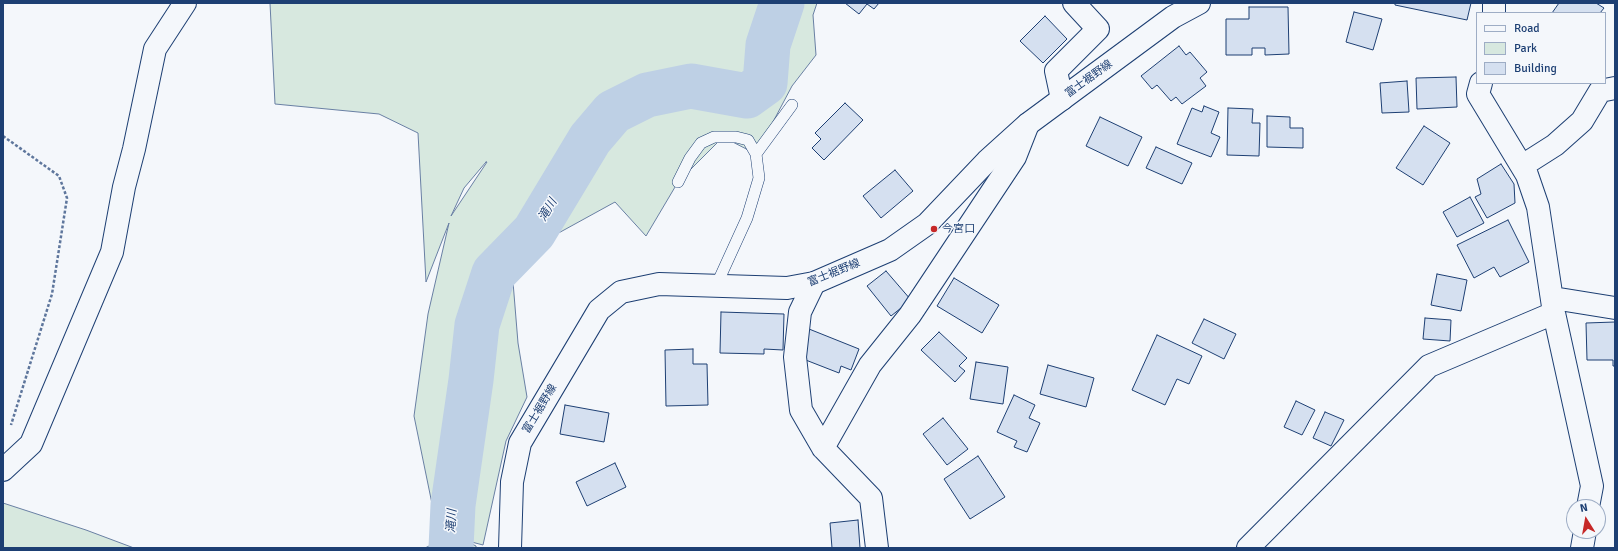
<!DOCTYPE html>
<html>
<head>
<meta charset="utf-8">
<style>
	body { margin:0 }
	#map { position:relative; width:1618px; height:551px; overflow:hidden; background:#f4f7fb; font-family:Signika,sans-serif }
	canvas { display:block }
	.frame { position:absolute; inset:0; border:4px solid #1d3f73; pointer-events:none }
	.legend { position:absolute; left:1476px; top:12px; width:130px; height:72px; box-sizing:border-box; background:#f4f7fb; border:1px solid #9eadc5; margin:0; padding:5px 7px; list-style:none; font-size:12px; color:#1d3f73 }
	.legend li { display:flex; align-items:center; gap:8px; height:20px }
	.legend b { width:20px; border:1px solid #9eadc5 }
	.north { position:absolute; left:1566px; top:499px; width:40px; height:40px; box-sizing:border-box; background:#f4f7fb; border:1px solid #9eadc5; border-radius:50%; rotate:349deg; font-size:11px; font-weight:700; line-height:16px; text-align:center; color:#1d3f73 }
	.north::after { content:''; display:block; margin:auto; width:14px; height:18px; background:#c62828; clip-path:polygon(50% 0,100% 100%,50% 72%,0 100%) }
</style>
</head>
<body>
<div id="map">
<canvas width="1618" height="551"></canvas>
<div class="frame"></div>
<ul class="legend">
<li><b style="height:5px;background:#f4f7fb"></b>Road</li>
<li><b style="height:11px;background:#d7e8df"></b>Park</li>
<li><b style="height:11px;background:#d5e0f0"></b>Building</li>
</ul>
<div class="north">N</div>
</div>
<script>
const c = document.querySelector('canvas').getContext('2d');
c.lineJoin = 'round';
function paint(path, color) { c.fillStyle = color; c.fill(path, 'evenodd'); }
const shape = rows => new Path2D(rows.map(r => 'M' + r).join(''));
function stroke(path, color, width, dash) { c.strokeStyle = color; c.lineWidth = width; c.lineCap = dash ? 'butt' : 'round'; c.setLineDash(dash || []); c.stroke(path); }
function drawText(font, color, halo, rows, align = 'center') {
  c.font = font + ' Signika,"Noto Sans JP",sans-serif'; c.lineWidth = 3; c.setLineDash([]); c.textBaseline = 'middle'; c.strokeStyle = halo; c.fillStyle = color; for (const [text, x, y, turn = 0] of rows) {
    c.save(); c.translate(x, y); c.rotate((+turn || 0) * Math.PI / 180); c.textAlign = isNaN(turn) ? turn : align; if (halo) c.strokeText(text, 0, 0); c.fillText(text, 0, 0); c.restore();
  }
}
const green = shape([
	[270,3,817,3,813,15,816,55,792,86,756,154,723,137,678,182,646,236,615,202,544,241,513,282,518,343,527,397,506,441,483,545,464,540,476,546,476,548,425,548,449,536,438,533,414,416,428,314,449,223,426,282,418,133,379,114,275,104,270,3],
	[486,162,487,162,451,216,464,188,486,162],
	[3,503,86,530,134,548,3,548,3,503]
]);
paint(green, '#d7e8df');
stroke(green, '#687fa3', 1);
stroke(shape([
	[451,548,453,505,471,380,477,325,494,273,534,232,590,139,613,112,647,95,691,86,747,96,765,83,768,45,782,3]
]), '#bed0e5', 45);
const building = shape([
	[845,3,879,3,874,9,867,4,859,14,845,3],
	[1395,3,1471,3,1467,20,1395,5,1395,3],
	[1559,3,1596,3,1604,8,1600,13,1552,13,1559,3],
	[1249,7,1288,7,1289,54,1265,55,1265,48,1252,48,1252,55,1226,55,1226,19,1249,19,1249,7],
	[1354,12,1382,19,1373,50,1346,42,1354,12],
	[1045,16,1067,39,1043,63,1020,41,1045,16],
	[1179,46,1186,55,1190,52,1207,72,1200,78,1206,86,1182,104,1176,97,1171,101,1157,85,1152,89,1141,76,1179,46],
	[1456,77,1457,107,1417,109,1416,78,1456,77],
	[1407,81,1409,112,1382,113,1380,83,1407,81],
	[845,103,863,120,824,160,812,148,821,139,815,133,845,103],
	[1204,106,1219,112,1211,133,1220,137,1211,157,1177,144,1192,108,1202,112,1204,106],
	[1228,108,1253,109,1252,123,1260,123,1259,156,1227,155,1228,108],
	[1267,116,1290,117,1290,128,1303,128,1303,148,1267,147,1267,116],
	[1100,117,1142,137,1128,166,1086,146,1100,117],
	[1424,126,1450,143,1423,185,1396,168,1424,126],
	[1156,147,1192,163,1182,184,1146,168,1156,147],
	[1501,164,1514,184,1515,203,1487,218,1475,197,1481,194,1477,179,1501,164],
	[895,170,913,191,881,218,863,196,895,170],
	[1470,197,1484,223,1457,237,1443,212,1470,197],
	[1508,220,1529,262,1500,277,1494,267,1474,278,1457,245,1508,220],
	[886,271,911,300,891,316,867,286,886,271],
	[1437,274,1467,280,1461,311,1431,305,1437,274],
	[954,278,999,305,982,333,937,306,954,278],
	[721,312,784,314,783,350,764,349,764,354,720,353,721,312],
	[1425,318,1451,320,1450,341,1423,339,1425,318],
	[1204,319,1236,334,1224,359,1192,343,1204,319],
	[1615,322,1615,366,1613,366,1613,360,1587,360,1586,323,1615,322],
	[809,329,859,349,851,370,841,366,839,373,798,357,809,329],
	[939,332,967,358,959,366,965,371,955,382,921,350,939,332],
	[1157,335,1202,356,1189,384,1177,379,1165,405,1132,390,1157,335],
	[693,349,693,364,707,364,708,405,666,406,665,350,693,349],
	[976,362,1008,367,1003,404,970,399,976,362],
	[1048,365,1094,378,1086,407,1040,394,1048,365],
	[1014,395,1035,405,1029,418,1040,423,1027,452,1014,447,1017,441,997,432,1014,395],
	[1296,401,1315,410,1302,435,1284,427,1296,401],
	[565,405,609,413,604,442,560,434,565,405],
	[1325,412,1344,420,1331,446,1313,438,1325,412],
	[943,418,968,449,947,465,923,434,943,418],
	[978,456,1005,497,970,519,944,479,978,456],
	[615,463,626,487,587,506,576,482,615,463],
	[858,520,860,548,832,548,830,523,858,520]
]);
paint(building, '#d5e0f0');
stroke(building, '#1d3f73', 1);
const service = shape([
	[756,154,792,105],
	[678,182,690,158,701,143,714,137,736,137,748,140,756,154,759,178,747,218,716,286]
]);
const minor = shape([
	[1494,13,1494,3],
	[1481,83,1478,94,1527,175,1538,207,1554,313,1592,486,1588,507],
	[1062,99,1056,71,1098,29,1074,3],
	[1522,166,1555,145,1582,121,1600,91,1615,88],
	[814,283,800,312,795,357,801,410,823,448,871,498,877,548],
	[1553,298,1615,308],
	[823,448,870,365,910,315,1015,157,1028,124],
	[3,470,31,444,112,252,124,187,134,149,155,49,185,3],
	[1248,548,1429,366,1554,313],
	[1582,548,1585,531]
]);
const primary = shape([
	[510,548,512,482,520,443,599,310,621,292,659,284,787,288,814,283,890,250,927,224,987,161,1028,124,1173,17,1199,3]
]);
stroke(service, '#1d3f73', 12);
stroke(minor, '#1d3f73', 24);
stroke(primary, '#1d3f73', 24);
stroke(shape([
	[3,136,59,176,67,198,52,294,11,425]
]), '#5e769c', 2.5, [3, 2]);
stroke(service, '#f4f7fb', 11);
stroke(minor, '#f4f7fb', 22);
stroke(primary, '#f4f7fb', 22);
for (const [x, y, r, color] of [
	[934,229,4,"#c62828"]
]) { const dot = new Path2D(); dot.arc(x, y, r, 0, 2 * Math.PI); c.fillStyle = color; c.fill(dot); stroke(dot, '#f4f7fb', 1.5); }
drawText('11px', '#1d3f73', '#f4f7fb', [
	["富士裾野線",1089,79,-36],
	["富士裾野線",834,273,-22],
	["富士裾野線",540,409,-59]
]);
drawText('11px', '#1d3f73', '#f4f7fb', [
	["今宮口",942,229]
], 'left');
drawText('italic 12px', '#1d3f73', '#f4f7fb', [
	["滝川",548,210,-59],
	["滝川",452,521,-87]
]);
</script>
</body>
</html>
